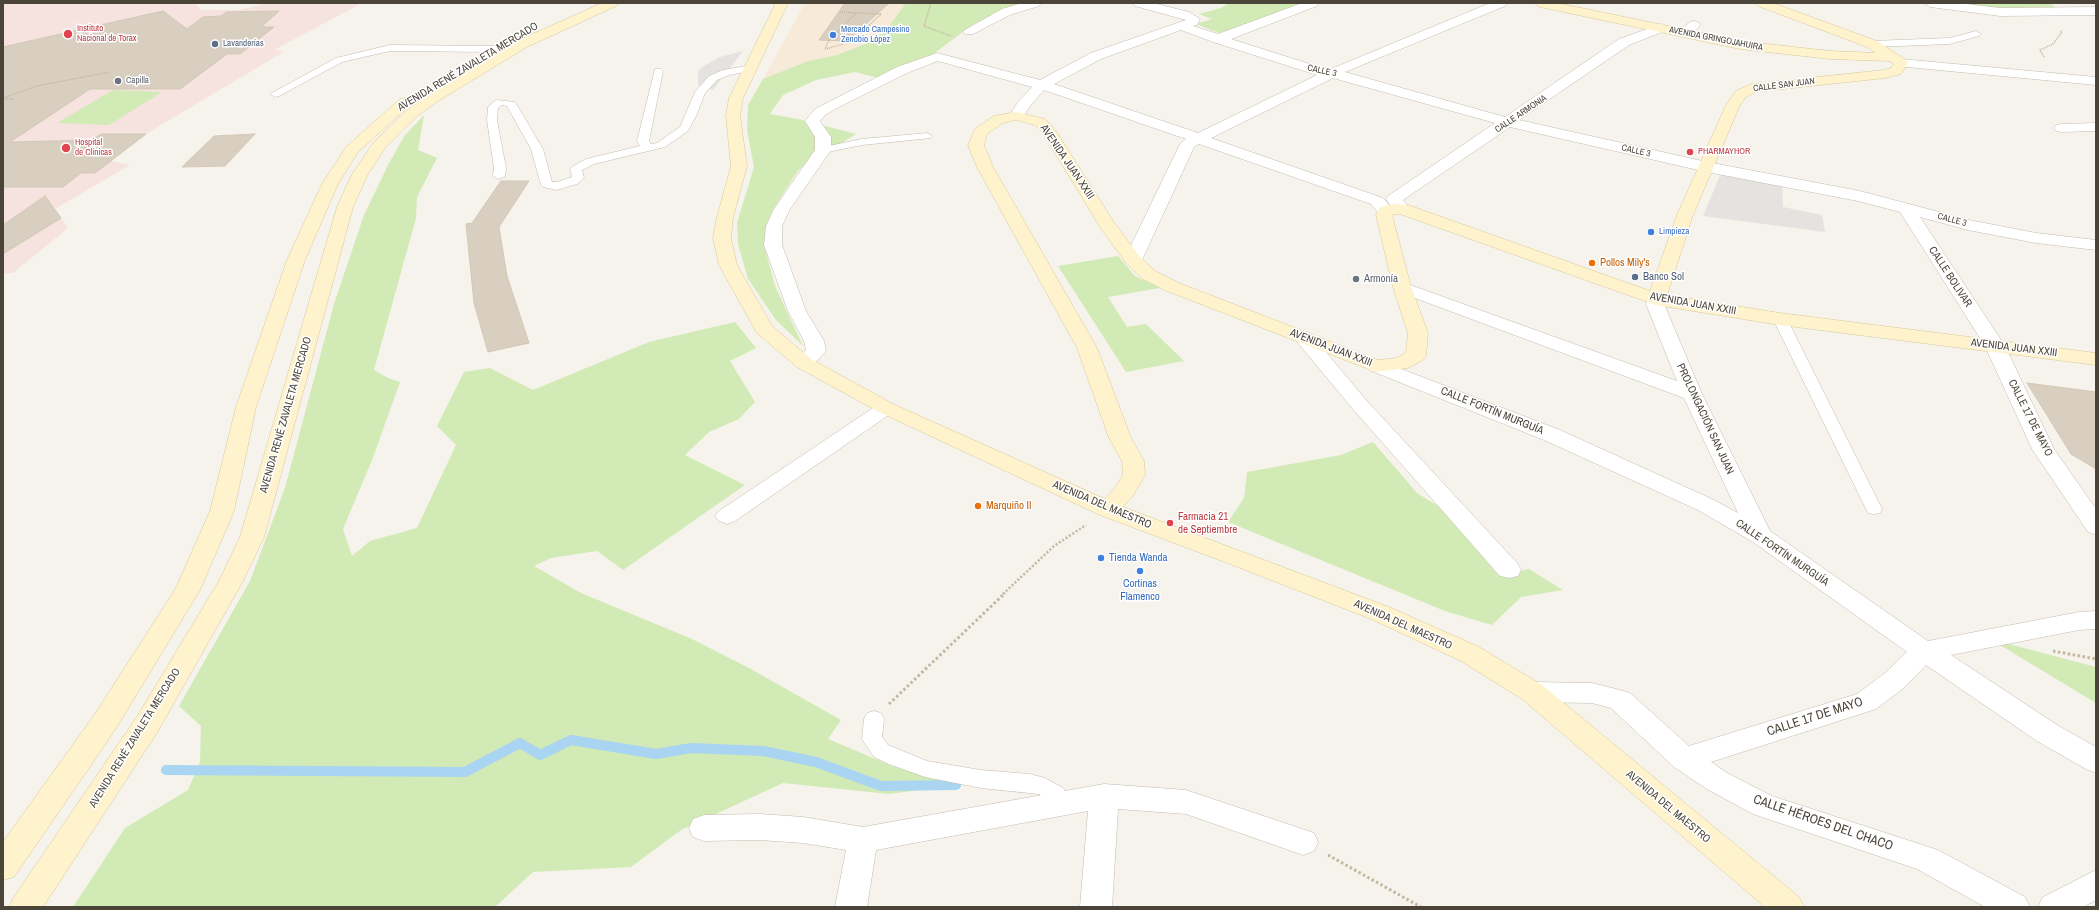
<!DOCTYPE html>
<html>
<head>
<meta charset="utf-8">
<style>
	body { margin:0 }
	#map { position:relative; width:2099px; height:910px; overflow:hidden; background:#f6f3ec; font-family:"Archivo Narrow",sans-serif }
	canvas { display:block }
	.frame { position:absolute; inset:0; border:4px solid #4b4439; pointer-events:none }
</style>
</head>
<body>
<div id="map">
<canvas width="2099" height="910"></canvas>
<div class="frame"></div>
</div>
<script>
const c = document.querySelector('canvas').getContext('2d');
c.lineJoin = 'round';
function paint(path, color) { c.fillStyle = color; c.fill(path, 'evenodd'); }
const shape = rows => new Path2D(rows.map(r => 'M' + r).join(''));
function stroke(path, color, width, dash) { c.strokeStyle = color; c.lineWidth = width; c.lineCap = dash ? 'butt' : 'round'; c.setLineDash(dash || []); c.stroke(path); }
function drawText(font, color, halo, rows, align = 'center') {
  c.font = font + ' "Archivo Narrow",sans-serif'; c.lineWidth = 3; c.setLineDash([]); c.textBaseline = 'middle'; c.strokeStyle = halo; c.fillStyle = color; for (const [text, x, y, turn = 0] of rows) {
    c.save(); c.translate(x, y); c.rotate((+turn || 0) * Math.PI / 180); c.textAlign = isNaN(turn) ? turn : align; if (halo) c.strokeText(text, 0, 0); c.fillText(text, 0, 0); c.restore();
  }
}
paint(shape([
	[805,3,906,3,887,29,870,42,837,55,808,61,763,79]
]), '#f7ead8');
paint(shape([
	[3,3,195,3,201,10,238,10,270,3,362,3,274,50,285,51,146,134,111,161,130,165,55,209,68,228,13,273,3,273]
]), '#f6e3e0');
paint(shape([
	[906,3,1022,3,972,25,928,58,879,78,855,72,816,80,783,95,770,114,798,119,856,134,840,144,817,152,797,172,771,213,764,245,775,286,803,346,776,320,748,279,738,244,737,223,754,167,747,130,748,105,763,79,808,61,837,55,870,42,887,29],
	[1229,3,1304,3,1241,28,1219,33,1196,24,1212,19,1199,14,1221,8],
	[1950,3,2049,3,2060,10,2014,10],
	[113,90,162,92,109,125,57,123],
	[424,115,418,150,437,158,417,197,416,218,374,370,388,378,400,382,372,460,343,529,352,556,370,541,417,528,456,445,437,426,464,372,490,368,533,390,649,342,735,322,756,348,730,361,755,402,739,419,709,432,685,455,745,485,623,570,597,551,551,558,534,566,581,593,692,639,749,668,841,720,828,739,892,766,956,785,889,794,783,783,681,830,631,867,533,872,495,907,73,907,125,828,188,790,200,762,201,726,179,706,250,581,285,488,334,304,364,215,388,165,405,135],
	[1118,256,1135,276,1160,288,1108,297,1127,327,1146,324,1184,361,1126,372,1058,266],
	[1373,442,1417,493,1441,508,1499,576,1529,569,1563,590,1521,597,1492,625,1445,611,1228,522,1244,498,1247,472,1341,455],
	[1990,639,2096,667,2096,703]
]), '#d2eab5');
paint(shape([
	[743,51,713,90,698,85,698,72,702,67,720,57],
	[1721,173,1782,182,1783,207,1822,215,1825,232,1703,216]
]), '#e5e3e0');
stroke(shape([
	[166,770,465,772,520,743,540,755,571,740,656,754,691,748,763,751,816,762,881,786,956,785]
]), '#a9d4f2', 10);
const building = shape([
	[845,3,889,3,847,41,819,40,845,3],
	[163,11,187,29,203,17,221,16,226,12,279,11,261,27,274,27,240,54,227,54,180,89,90,89,10,142,92,140,101,134,146,134,95,173,81,173,63,187,3,187,3,47,163,11],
	[255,134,225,166,182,167,214,136,255,134],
	[501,181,529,181,499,227,507,276,529,343,488,352,474,303,466,224,472,223,501,181],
	[45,196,61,218,3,254,3,225,45,196],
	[2027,383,2096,392,2096,469,2071,454,2027,383]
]);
paint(building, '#d8cfc1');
stroke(building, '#d3c7b4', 1);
const lane = shape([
	[1976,31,1981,34,1979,36,1950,44,1872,47,1867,44,1872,41,1950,38,1976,31],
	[390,45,494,46,499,49,494,52,390,51,342,62,279,96,275,97,270,94,336,58,390,45],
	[752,65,755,66,755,70,729,75,717,80,705,93,697,114,688,131,665,147,594,164,582,170,584,178,577,184,557,190,543,187,541,185,531,149,507,106,502,105,498,108,497,120,506,168,505,176,499,179,493,176,494,168,487,120,488,107,496,100,515,102,543,149,552,182,557,182,572,177,570,169,572,167,586,159,640,146,637,141,655,69,661,69,663,71,649,141,651,144,657,143,680,127,695,92,709,76,723,70,752,65],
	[927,133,932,136,931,138,862,145,823,153,817,150,819,148,862,139,927,133],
	[1780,315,1785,316,1787,319,1882,509,1880,513,1874,514,1868,513,1866,509,1773,319,1775,316,1780,315],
	[874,711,881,713,884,719,882,737,888,745,927,761,981,770,1030,774,1045,778,1063,788,1074,804,1071,810,1063,813,1055,810,1047,800,1039,794,981,788,925,777,889,764,874,757,862,739,864,719,867,713,874,711]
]);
const street = shape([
	[1022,3,1041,3,1039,6,1010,15,973,34,965,34,963,31,1002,9,1022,3],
	[1133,3,1153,3,1189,12,1200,19,1197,25,1193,26,1218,34,1302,3,1319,3,1317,6,1231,39,1319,67,1331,69,1490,3,1507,3,1505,6,1345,72,1505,117,1619,39,1661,24,1665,25,1667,28,1665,31,1629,45,1519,120,1707,162,1860,191,1969,220,2036,233,2096,240,2096,250,2036,243,1968,230,1920,217,2005,346,2054,449,2096,509,2096,535,2088,532,2032,449,1985,346,1900,212,1858,201,1707,172,1510,127,1403,200,1410,209,1408,213,1402,214,1396,213,1388,202,1386,199,1388,196,1495,123,1333,78,1211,138,1383,198,1394,211,1392,215,1380,215,1371,204,1199,144,1194,147,1142,260,1139,264,1133,265,1127,264,1124,260,1180,144,1186,139,1044,90,1031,105,1021,119,1011,119,1009,116,1018,102,1032,87,938,61,907,73,837,108,825,115,820,121,831,137,831,150,790,209,782,226,782,245,806,311,824,341,826,351,811,367,804,369,797,367,794,363,806,350,804,341,788,311,764,245,766,226,774,209,815,150,815,137,805,121,815,109,897,67,937,53,1040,80,1091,53,1186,20,1135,6,1133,3],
	[1181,30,1213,42,1317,75,1198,133,1054,84,1101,59,1181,30],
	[1924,3,1958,3,2000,8,2096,7,2096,15,2000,16,1930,7,1924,3],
	[1694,21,1698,22,1700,25,1698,28,1690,36,1680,36,1679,33,1680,30,1690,22,1694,21],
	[1901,59,2096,77,2096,85,1896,66,1894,63,1901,59],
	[2096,123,2096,131,2061,132,2056,131,2054,128,2056,125,2061,124,2096,123],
	[1402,282,1677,381,1646,304,1649,295,1656,293,1663,295,1665,299,1664,304,1702,394,1770,531,1928,641,2079,612,2096,611,2096,629,2079,630,1951,655,2057,725,2096,747,2096,773,2086,769,2037,741,1926,665,1905,687,1876,709,1711,762,1727,773,1772,796,1938,850,2025,897,2030,907,1985,907,1917,869,1753,814,1707,789,1674,767,1611,708,1592,703,1532,702,1522,699,1518,692,1522,685,1532,682,1592,683,1620,690,1630,693,1689,746,1857,694,1885,673,1907,652,1753,542,1698,510,1544,440,1369,370,1366,366,1369,362,1376,360,1383,362,1560,430,1714,500,1738,513,1684,398,1396,291,1393,287,1396,283,1402,282],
	[1303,331,1310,333,1366,400,1518,564,1521,570,1518,576,1509,578,1500,576,1352,408,1293,337,1296,333,1303,331],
	[886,402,893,404,896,408,893,412,735,521,727,524,719,521,715,516,719,511,879,404,886,402],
	[1104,784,1186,790,1314,833,1318,842,1314,851,1303,855,1186,814,1118,809,1112,907,1080,907,1088,811,876,850,867,907,835,907,846,850,803,843,760,840,704,841,693,837,689,828,693,819,704,815,760,814,803,817,863,827,1104,784],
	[2096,870,2096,900,2083,907,2038,907,2043,897,2096,870]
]);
const secondary = shape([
	[602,3,618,3,616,6,527,47,438,101,416,117,385,148,367,176,353,207,264,537,243,581,158,731,43,907,9,907,14,897,138,715,219,581,240,537,337,207,351,176,374,142,406,111,428,95,517,41,602,3],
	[776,3,788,3,743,98,740,116,747,166,733,217,731,238,737,265,772,326,811,359,893,404,1105,499,1115,488,1123,475,1122,461,1109,438,1077,348,977,167,968,145,975,129,994,116,1016,112,1045,119,1056,131,1113,221,1139,256,1155,271,1179,283,1378,360,1397,358,1406,353,1408,333,1393,287,1376,215,1380,207,1393,204,1408,205,1650,291,1677,215,1726,105,1736,91,1751,84,1884,70,1891,68,1894,64,1889,61,1830,59,1740,49,1540,7,1534,3,1557,3,1740,41,1830,51,1876,53,1867,47,1758,6,1756,3,1773,3,1877,41,1906,60,1908,63,1901,74,1885,78,1755,92,1746,97,1740,105,1693,215,1667,295,1780,313,2096,353,2096,365,1780,325,1656,305,1400,214,1394,214,1392,215,1411,287,1428,333,1426,356,1423,360,1408,368,1376,372,1167,291,1143,279,1127,264,1100,227,1043,133,1035,125,1016,120,1003,123,987,134,984,145,993,167,1097,348,1131,438,1144,461,1145,475,1132,497,1123,507,1389,607,1479,647,1542,685,1799,897,1804,907,1765,907,1522,699,1461,661,1371,619,1230,564,1100,515,879,412,797,367,757,333,719,265,713,238,717,217,731,166,726,116,729,98,776,3],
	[405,98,410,99,412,102,410,105,358,152,338,184,305,260,256,407,234,511,200,590,115,730,14,877,3,880,3,842,95,714,176,588,210,511,236,407,287,260,322,184,347,146,400,99,405,98]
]);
stroke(lane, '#c2bbae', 1);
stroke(street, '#c2bbae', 1);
stroke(secondary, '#d6c79b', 1);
stroke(shape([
	[931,3,924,26,951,36],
	[840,12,881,14,851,42,825,49,828,42,856,13],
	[2044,57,2040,50,2053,44,2062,32,2060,31],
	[3,98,37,86,109,72],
	[5,99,15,99]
]), '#c4b79f', 1.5, [1, 1]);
stroke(shape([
	[1003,594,1054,546,1086,525]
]), '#c4b79f', 2.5, [2, 2]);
stroke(shape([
	[2053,651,2096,659],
	[889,704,1005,593],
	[1328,855,1421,907]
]), '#c4b79f', 3, [2.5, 2.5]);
paint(lane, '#fff');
paint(street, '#fff');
paint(secondary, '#fff3cd');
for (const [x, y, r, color] of [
	[68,34,5,"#e0444e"],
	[833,35,4,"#3f7fe0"],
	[215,44,4,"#5c6f8a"],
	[118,81,4,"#6b7280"],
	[66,148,5,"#e0444e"],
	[1690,152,4,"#e0444e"],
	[1651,232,4,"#3f7fe0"],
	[1592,263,4,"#e8710a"],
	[1635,277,4,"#5c6f8a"],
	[1356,279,4,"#6b7280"],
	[978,506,4,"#e8710a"],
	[1170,523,4,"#e0444e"],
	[1101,558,4,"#3f7fe0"],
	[1140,571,4,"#3f7fe0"]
]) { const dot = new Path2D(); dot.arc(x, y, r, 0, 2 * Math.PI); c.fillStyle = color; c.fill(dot); stroke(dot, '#fff', 1.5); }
drawText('9px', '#be3a42', '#fff', [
	["Instituto",77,29],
	["Nacional de Torax",77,39],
	["Hospital",75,143],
	["de Clínicas",75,153],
	["PHARMAYHOR",1698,152]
], 'left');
drawText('9px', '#366cbe', '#fff', [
	["Mercado Campesino",841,30],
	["Zenobio López",841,40],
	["Limpieza",1659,232]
], 'left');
drawText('9px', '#4b4439', '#fff', [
	["AVENIDA GRINGOJAHUIRA",1716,39,11],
	["CALLE 3",1322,71,12],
	["CALLE SAN JUAN",1784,85,-7],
	["CALLE ARMONIA",1521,114,-34],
	["CALLE 3",1636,151,13],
	["CALLE 3",1952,220,15]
]);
drawText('9px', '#4e5e75', '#fff', [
	["Lavanderías",223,44]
], 'left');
drawText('9px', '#5b616d', '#fff', [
	["Capilla",126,81]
], 'left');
drawText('11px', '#4b4439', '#fff', [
	["AVENIDA RENÉ ZAVALETA MERCADO",468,67,-31],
	["AVENIDA JUAN XXIII",1067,162,56],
	["CALLE BOLIVAR",1950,277,57],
	["AVENIDA JUAN XXIII",1693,304,10],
	["AVENIDA JUAN XXIII",1331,348,21],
	["AVENIDA JUAN XXIII",2014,348,7],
	["CALLE FORTÍN MURGUÍA",1492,411,22],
	["AVENIDA RENÉ ZAVALETA MERCADO",286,415,-74],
	["CALLE 17 DE MAYO",2030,418,63],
	["PROLONGACIÓN SAN JUAN",1705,419,65],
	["AVENIDA DEL MAESTRO",1102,505,23],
	["CALLE FORTÍN MURGUÍA",1782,553,34],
	["AVENIDA DEL MAESTRO",1403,625,24],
	["AVENIDA RENÉ ZAVALETA MERCADO",135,738,-58],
	["AVENIDA DEL MAESTRO",1668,807,40]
]);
drawText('11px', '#c56008', '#fff', [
	["Pollos Mily's",1600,263],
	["Marquiño II",986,506]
], 'left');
drawText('11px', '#4e5e75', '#fff', [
	["Banco Sol",1643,277]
], 'left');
drawText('11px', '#5b616d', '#fff', [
	["Armonía",1364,279]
], 'left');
drawText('11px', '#be3a42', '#fff', [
	["Farmacia 21",1178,517],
	["de Septiembre",1178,530]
], 'left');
drawText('11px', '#366cbe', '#fff', [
	["Tienda Wanda",1109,558],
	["Cortinas",1140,584,"center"],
	["Flamenco",1140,597,"center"]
], 'left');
drawText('13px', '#4b4439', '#fff', [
	["CALLE 17 DE MAYO",1815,717,-18],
	["CALLE HÉROES DEL CHACO",1823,823,19]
]);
</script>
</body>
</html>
